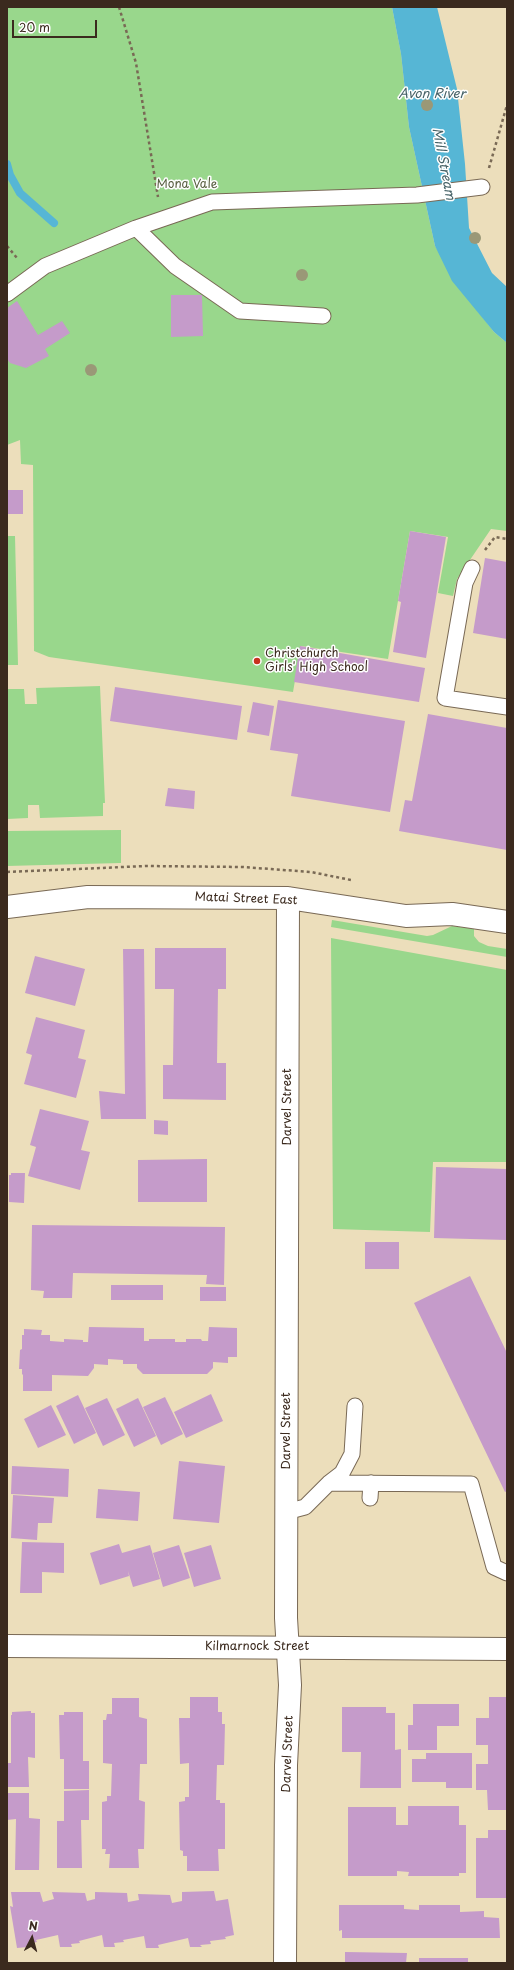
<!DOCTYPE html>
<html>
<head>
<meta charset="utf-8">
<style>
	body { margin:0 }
	#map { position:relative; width:514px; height:1970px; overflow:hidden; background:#ecdebb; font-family:"Playpen Sans",sans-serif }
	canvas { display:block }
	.frame { position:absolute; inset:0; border:8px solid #3b2a1e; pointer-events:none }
	.north { position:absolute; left:12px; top:1918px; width:40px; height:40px; -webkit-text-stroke:3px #fff; paint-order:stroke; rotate:6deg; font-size:11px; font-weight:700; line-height:16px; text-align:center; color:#3b2a1e }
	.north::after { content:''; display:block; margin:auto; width:14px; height:18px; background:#3b2a1e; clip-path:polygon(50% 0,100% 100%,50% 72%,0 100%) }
	.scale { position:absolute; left:12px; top:20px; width:85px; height:18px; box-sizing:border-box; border:2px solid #3b2a1e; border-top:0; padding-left:5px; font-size:12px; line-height:14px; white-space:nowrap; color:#3b2a1e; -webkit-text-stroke:3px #fff; paint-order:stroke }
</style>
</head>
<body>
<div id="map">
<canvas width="514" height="1970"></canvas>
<div class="frame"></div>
<div class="north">N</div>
<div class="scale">20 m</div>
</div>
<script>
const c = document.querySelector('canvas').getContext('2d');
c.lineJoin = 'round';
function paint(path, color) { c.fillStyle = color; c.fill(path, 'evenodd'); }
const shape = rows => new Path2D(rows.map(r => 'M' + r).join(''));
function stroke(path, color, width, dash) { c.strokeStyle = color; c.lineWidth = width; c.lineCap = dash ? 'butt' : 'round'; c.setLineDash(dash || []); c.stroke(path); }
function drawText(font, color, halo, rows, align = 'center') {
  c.font = font + ' "Playpen Sans",sans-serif'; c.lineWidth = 3; c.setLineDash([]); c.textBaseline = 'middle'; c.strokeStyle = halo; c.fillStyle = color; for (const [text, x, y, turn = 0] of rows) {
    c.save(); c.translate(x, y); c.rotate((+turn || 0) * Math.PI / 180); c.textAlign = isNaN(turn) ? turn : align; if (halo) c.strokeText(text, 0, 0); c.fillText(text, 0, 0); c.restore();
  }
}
paint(shape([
	[7,7,392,7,401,54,409,127,435,246,477,310,494,332,507,343,507,531,491,529,457,579,453,596,438,593,448,537,410,531,388,659,301,646,293,692,49,657,34,651,33,465,21,464,20,440,7,445],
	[7,536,15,536,18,665,7,665],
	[100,686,105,803,103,803,103,816,40,818,39,805,28,805,28,818,7,819,7,689,24,689,25,704,37,704,36,688],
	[121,830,121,863,7,866,7,831],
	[332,920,427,936,433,935,452,926,474,929,474,936,479,942,488,946,507,949,507,957,331,927],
	[331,938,507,970,507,1162,433,1162,430,1232,333,1229]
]), '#99d78c');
paint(shape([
	[392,7,437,7,457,89,465,164,469,228,492,273,507,287,507,343,494,332,452,281,435,246,409,127,401,54]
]), '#56b6d5');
stroke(shape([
	[7,164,10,175,20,193,54,223]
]), '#56b6d5', 8);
paint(shape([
	[171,295,202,295,203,336,171,337],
	[17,301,38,335,62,321,70,333,45,349,49,356,26,368,10,363,7,359,7,308],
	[7,490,23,490,23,514,7,514],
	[410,531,446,537,426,658,393,652,401,602,398,601],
	[485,558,507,562,507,639,473,633],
	[300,646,425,668,419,702,294,682],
	[115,687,242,706,237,740,110,721],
	[278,700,405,721,390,812,291,796,298,754,270,750],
	[253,702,274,706,269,736,247,732],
	[428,714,507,728,507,850,399,831,405,800,412,801],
	[168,788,195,791,194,809,165,806],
	[155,948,226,948,226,989,218,989,217,1063,226,1063,226,1100,163,1099,163,1065,173,1065,174,989,155,989],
	[123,949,144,949,146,1119,101,1119,99,1091,125,1094],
	[35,956,85,969,75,1006,25,993],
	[36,1017,85,1030,78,1058,86,1060,76,1098,24,1084,32,1055,26,1053],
	[40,1109,89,1121,81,1150,90,1152,80,1190,28,1176,36,1147,30,1145],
	[154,1120,168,1121,168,1135,154,1134],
	[207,1159,207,1202,138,1202,138,1160],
	[436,1167,507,1169,507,1240,434,1238],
	[11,1173,25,1173,24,1203,9,1202,9,1175,11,1175],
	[32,1225,225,1227,224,1285,206,1284,207,1275,73,1273,72,1298,43,1298,44,1291,31,1290],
	[365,1242,399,1242,399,1269,365,1269],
	[470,1276,507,1353,507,1491,505,1492,414,1303],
	[111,1285,163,1285,163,1300,111,1300],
	[200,1287,226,1287,226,1301,200,1301],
	[89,1327,144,1328,144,1341,149,1341,149,1339,175,1339,175,1342,186,1342,186,1339,201,1339,202,1341,208,1341,209,1327,237,1328,237,1357,228,1357,228,1363,213,1362,213,1368,207,1374,143,1374,137,1368,137,1364,123,1364,123,1360,108,1359,108,1365,94,1364,94,1368,88,1376,52,1375,52,1391,23,1391,23,1375,22,1374,22,1369,19,1369,20,1350,22,1349,22,1335,24,1335,24,1329,42,1330,41,1335,50,1335,50,1341,64,1342,64,1339,83,1340,83,1342,88,1342],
	[211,1394,223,1421,186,1438,174,1412],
	[78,1395,96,1433,74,1444,56,1406],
	[165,1397,183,1434,161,1445,143,1407],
	[107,1398,125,1435,103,1446,85,1408],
	[138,1398,156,1436,134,1447,116,1409],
	[51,1405,66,1435,38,1448,24,1419],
	[179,1461,225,1466,219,1523,173,1519],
	[12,1466,69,1469,68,1497,11,1494],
	[98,1489,140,1492,138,1521,96,1518],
	[13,1495,54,1498,52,1523,38,1523,37,1540,11,1538],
	[22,1542,64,1543,64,1573,42,1572,42,1593,20,1593],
	[119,1544,122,1553,150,1545,160,1579,133,1587,128,1571,129,1576,100,1585,90,1553],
	[179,1545,190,1578,163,1587,153,1553],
	[211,1545,221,1579,194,1587,184,1553],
	[190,1697,218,1697,218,1712,222,1712,222,1724,225,1724,224,1765,217,1765,216,1800,220,1800,220,1803,225,1803,225,1849,218,1849,219,1871,187,1871,187,1856,183,1856,183,1851,180,1850,179,1802,185,1801,185,1797,189,1797,189,1763,180,1764,179,1718,190,1718],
	[489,1697,507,1697,507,1810,488,1810,487,1790,476,1790,476,1764,488,1764,488,1745,476,1745,476,1718,489,1718],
	[112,1698,139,1698,139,1717,147,1719,147,1764,140,1764,139,1800,145,1802,144,1849,138,1849,139,1868,109,1868,110,1854,105,1854,106,1849,102,1849,102,1802,107,1801,107,1796,111,1796,112,1764,103,1763,103,1720,106,1720,107,1714,112,1714],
	[413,1704,459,1704,459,1726,437,1726,437,1750,408,1750,408,1725,413,1725],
	[342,1707,386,1707,386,1713,395,1713,395,1750,401,1749,401,1788,360,1788,361,1752,342,1752],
	[31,1711,31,1713,35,1713,35,1758,28,1757,29,1787,7,1787,7,1763,11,1763,11,1715,12,1715,12,1712],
	[64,1712,83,1712,83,1761,89,1761,89,1789,64,1789,64,1759,60,1759,59,1715,64,1715],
	[426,1753,472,1753,472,1788,446,1788,446,1782,412,1782,412,1759,426,1759],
	[89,1790,89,1820,81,1820,82,1868,57,1868,57,1821,64,1821,64,1791],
	[7,1793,29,1793,29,1818,40,1819,39,1870,15,1870,16,1819,7,1820],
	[408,1806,459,1806,459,1825,466,1825,466,1873,459,1873,459,1876,408,1876,409,1872,397,1871,397,1876,348,1876,348,1807,396,1807,396,1825,408,1825],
	[488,1830,507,1830,507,1898,476,1898,476,1838,488,1838],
	[214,1891,216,1901,228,1899,234,1935,225,1937,226,1939,210,1941,211,1944,200,1945,202,1947,190,1947,188,1938,158,1945,159,1948,146,1948,144,1936,123,1940,124,1942,114,1943,115,1947,104,1947,102,1935,79,1941,80,1943,71,1944,72,1947,60,1947,58,1935,36,1940,37,1942,28,1944,28,1947,17,1948,10,1906,13,1907,11,1892,40,1892,43,1902,54,1899,52,1892,85,1893,87,1901,95,1899,95,1892,127,1893,128,1902,139,1900,138,1894,170,1895,172,1903,182,1901,182,1892],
	[339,1905,404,1905,404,1909,419,1910,419,1905,460,1905,460,1912,484,1911,484,1917,499,1918,500,1938,342,1938,342,1930,339,1931],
	[345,1952,407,1953,406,1963,345,1963],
	[419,1958,468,1958,468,1963,419,1963]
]), '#c59bca');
const service = shape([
	[136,228,175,266,240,311,323,316],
	[7,294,45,266,136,228,212,202,417,195,482,187],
	[472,568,465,583,445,698,507,707],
	[329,1483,471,1484,494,1567,507,1573],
	[370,1498,371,1483],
	[286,1512,305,1507,329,1483,342,1473,352,1454,355,1406]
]);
const minor = shape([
	[7,907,88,897,288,898,406,916,452,914,507,922],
	[285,1963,286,1765,290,1685,286,1618,288,898]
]);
const secondary = shape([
	[7,1646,507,1649]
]);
stroke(service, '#796955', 17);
stroke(minor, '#796955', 24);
stroke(secondary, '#796955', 24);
stroke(shape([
	[119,7,136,63,158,197],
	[489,168,507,105],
	[7,246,17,258],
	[485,550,495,537,507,539],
	[7,872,147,866,243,867,311,872,351,880]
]), '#796955', 2.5, [3, 3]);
stroke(service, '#fff', 15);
stroke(minor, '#fff', 22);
stroke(secondary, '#fff', 22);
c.fillStyle = '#9a9877';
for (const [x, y] of [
	[427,105],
	[475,238],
	[302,275],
	[91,370]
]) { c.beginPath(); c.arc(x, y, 6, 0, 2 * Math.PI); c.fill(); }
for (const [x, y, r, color] of [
	[257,661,4,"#c8321e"]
]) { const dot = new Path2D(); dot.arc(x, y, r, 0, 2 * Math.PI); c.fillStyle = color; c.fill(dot); stroke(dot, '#fff', 1.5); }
drawText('12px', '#575e3f', '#fff', [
	["Mona Vale",187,185]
]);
drawText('12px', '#3b2a1e', '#fff', [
	["Christchurch",265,654],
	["Girls' High School",265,668]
], 'left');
drawText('12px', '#3b2a1e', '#fff', [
	["Matai Street East",246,899,2],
	["Darvel Street",288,1107,-90],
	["Darvel Street",287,1431,-90],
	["Kilmarnock Street",257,1647],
	["Darvel Street",288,1754,-88]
]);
drawText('italic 13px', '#466267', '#fff', [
	["Avon River",432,94],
	["Mill Stream",443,164,79]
]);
</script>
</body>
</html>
